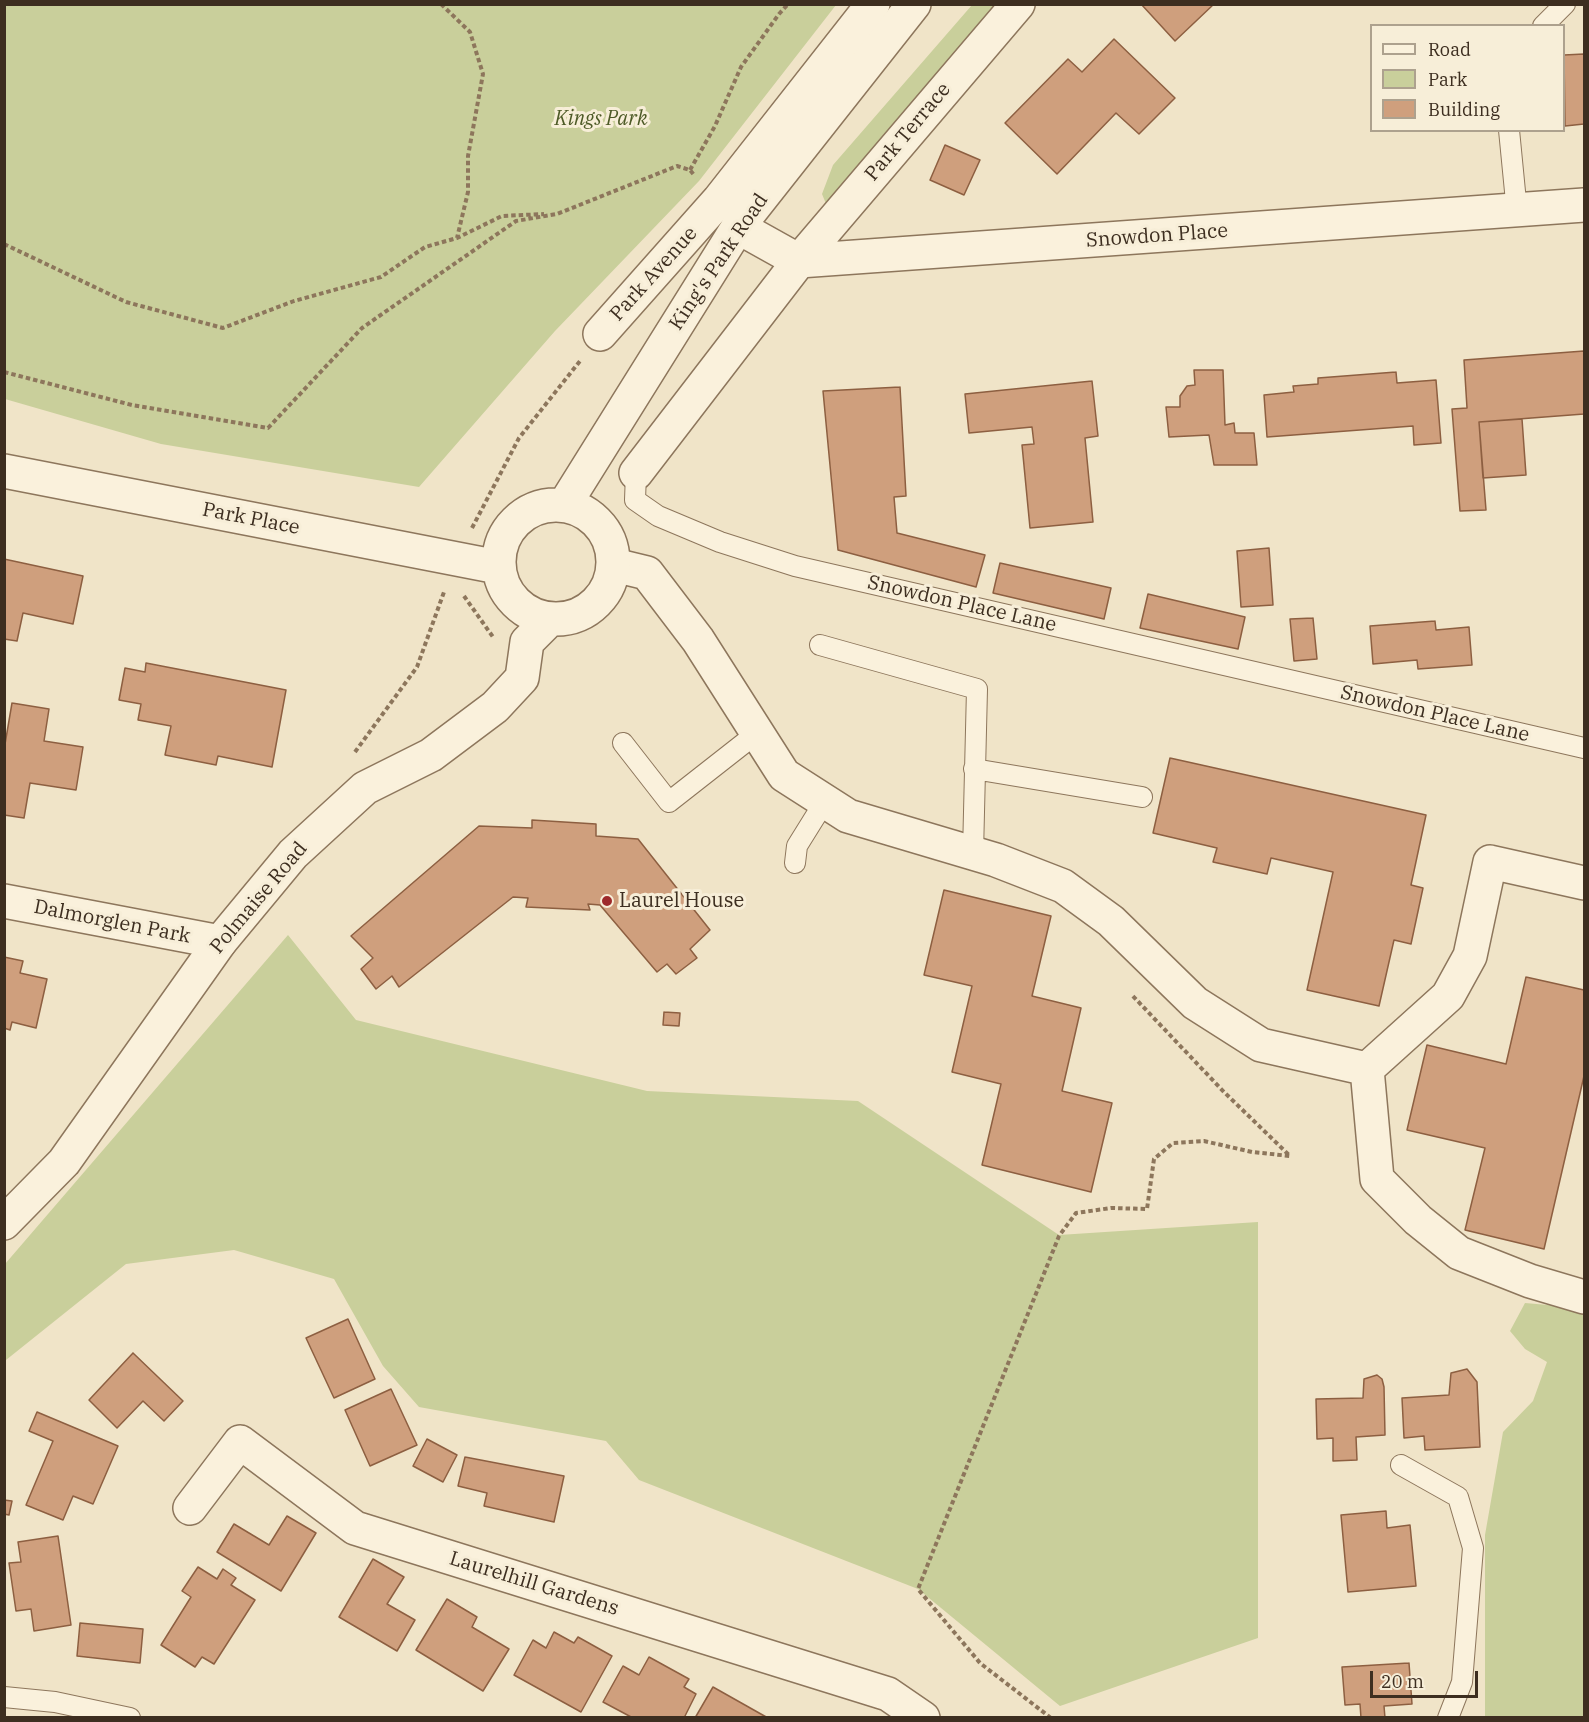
<!DOCTYPE html>
<html>
<head>
<meta charset="utf-8">
<style>
	body { margin:0 }
	#map { position:relative; width:1589px; height:1722px; overflow:hidden; background:#f0e4c8; font-family:"IBM Plex Serif",serif }
	canvas { display:block }
	.frame { position:absolute; inset:0; border:6px solid #3d2e20; pointer-events:none }
	.legend { position:absolute; left:1370px; top:24px; width:195px; height:108px; box-sizing:border-box; background:#f7eed8; border:2px solid #ada18e; margin:0; padding:8px 10px; list-style:none; font-size:18px; color:#3d2e20 }
	.legend li { display:flex; align-items:center; gap:12px; height:30px }
	.legend b { width:30px; border:2px solid #ada18e }
	.scale { position:absolute; left:1370px; top:1671px; width:108px; height:27px; box-sizing:border-box; border:3px solid #3d2e20; border-top:0; padding-left:8px; font-size:18px; line-height:21px; white-space:nowrap; color:#3d2e20; -webkit-text-stroke:4px #f7eed8; paint-order:stroke }
</style>
</head>
<body>
<div id="map">
<canvas width="1589" height="1722"></canvas>
<div class="frame"></div>
<ul class="legend">
<li><b style="height:8px;background:#faf1dc"></b>Road</li>
<li><b style="height:16px;background:#c9cf9b"></b>Park</li>
<li><b style="height:16px;background:#cf9f7d"></b>Building</li>
</ul>
<div class="scale">20 m</div>
</div>
<script>
const c = document.querySelector('canvas').getContext('2d');
c.lineJoin = 'round';
function paint(path, color) { c.fillStyle = color; c.fill(path, 'evenodd'); }
const shape = rows => new Path2D(rows.map(r => 'M' + r).join(''));
function stroke(path, color, width, dash) { c.strokeStyle = color; c.lineWidth = width; c.lineCap = dash ? 'butt' : 'round'; c.setLineDash(dash || []); c.stroke(path); }
function drawText(font, color, halo, rows, align = 'center') {
  c.font = font + ' "IBM Plex Serif",serif'; c.lineWidth = 6; c.setLineDash([]); c.textBaseline = 'middle'; c.strokeStyle = halo; c.fillStyle = color; for (const [text, x, y, turn = 0] of rows) {
    c.save(); c.translate(x, y); c.rotate((+turn || 0) * Math.PI / 180); c.textAlign = isNaN(turn) ? turn : align; if (halo) c.strokeText(text, 0, 0); c.fillText(text, 0, 0); c.restore();
  }
}
paint(shape([
	[5,4,836,4,836,5,699,181,555,331,419,487,161,444,5,399],
	[972,5,1017,5,829,211,822,194,833,165],
	[288,935,356,1020,647,1091,858,1101,1059,1235,1258,1222,1258,1638,1060,1706,918,1589,639,1480,606,1441,419,1407,383,1366,334,1279,234,1250,126,1264,6,1360,5,1264],
	[1525,1303,1582,1308,1584,1306,1584,1717,1485,1718,1485,1535,1503,1432,1533,1401,1547,1362,1525,1349,1510,1331]
]), '#c9cf9b');
const building = shape([
	[1141,4,1214,4,1175,41,1141,4],
	[1114,39,1175,98,1139,134,1116,113,1057,174,1005,123,1068,59,1082,72,1114,39],
	[1584,54,1584,124,1565,126,1564,55,1584,54],
	[945,145,980,160,964,195,930,180,945,145],
	[1584,351,1584,414,1479,422,1486,510,1460,511,1452,409,1467,408,1464,360,1584,351],
	[1194,370,1223,370,1225,425,1234,423,1235,433,1254,433,1257,465,1214,465,1209,435,1169,437,1166,407,1180,407,1180,396,1187,386,1195,385,1194,370],
	[1396,372,1397,383,1436,380,1441,443,1414,445,1413,426,1267,437,1264,395,1294,392,1293,386,1318,384,1318,378,1396,372],
	[1092,381,1098,436,1085,438,1093,522,1030,528,1022,445,1034,444,1032,427,969,433,965,394,1092,381],
	[900,387,906,496,894,497,897,533,985,555,976,587,838,550,823,391,900,387],
	[1522,419,1526,475,1483,478,1479,422,1522,419],
	[1269,548,1273,605,1241,607,1237,551,1269,548],
	[4,559,83,576,73,624,23,613,17,641,4,639,4,559],
	[1000,563,1111,588,1104,619,993,593,1000,563],
	[1148,594,1245,617,1238,649,1140,628,1148,594],
	[1313,618,1317,659,1294,661,1290,619,1313,618],
	[1435,621,1436,630,1469,627,1472,665,1418,669,1417,660,1373,664,1370,626,1435,621],
	[146,663,286,690,272,767,218,756,216,765,165,755,171,726,138,720,141,704,119,700,125,668,145,672,146,663],
	[12,703,49,709,44,741,83,747,76,790,30,783,24,818,4,815,4,750,12,703],
	[1170,758,1426,815,1411,885,1423,888,1411,944,1394,940,1379,1006,1307,990,1333,872,1271,858,1267,874,1213,862,1217,848,1153,833,1170,758],
	[532,820,596,824,596,836,638,839,710,930,690,949,697,958,676,974,667,964,657,972,600,905,588,904,590,910,526,907,528,898,513,897,399,987,392,976,376,989,361,969,373,958,351,936,479,826,532,828,532,820],
	[944,890,1051,916,1032,996,1081,1008,1062,1091,1112,1103,1091,1192,982,1165,1001,1084,952,1072,972,986,924,975,944,890],
	[4,957,23,961,20,973,47,979,36,1028,12,1022,10,1030,4,1028,4,957],
	[1526,977,1584,990,1584,1076,1544,1249,1465,1230,1485,1148,1407,1130,1427,1045,1506,1064,1526,977],
	[664,1012,680,1013,679,1026,663,1025,664,1012],
	[348,1319,375,1379,334,1398,306,1338,348,1319],
	[133,1353,183,1401,164,1421,143,1401,117,1428,89,1400,133,1353],
	[1467,1369,1477,1382,1480,1447,1425,1450,1424,1436,1404,1438,1402,1398,1449,1395,1451,1373,1467,1369],
	[1377,1375,1382,1379,1384,1387,1385,1435,1356,1437,1357,1460,1333,1461,1333,1438,1317,1439,1316,1399,1363,1398,1364,1379,1377,1375],
	[391,1389,417,1445,370,1466,345,1410,391,1389],
	[37,1412,118,1446,93,1504,73,1496,63,1520,26,1505,53,1441,29,1431,37,1412],
	[427,1439,457,1455,443,1482,413,1466,427,1439],
	[465,1457,564,1476,554,1522,484,1506,487,1493,458,1486,465,1457],
	[4,1500,12,1501,9,1515,4,1514,4,1500],
	[1386,1511,1387,1528,1410,1525,1416,1586,1348,1592,1341,1515,1386,1511],
	[287,1516,316,1533,281,1591,217,1552,234,1524,269,1545,287,1516],
	[58,1536,71,1625,34,1631,31,1609,16,1611,9,1563,21,1562,18,1542,58,1536],
	[373,1559,404,1577,387,1604,415,1620,397,1651,339,1617,373,1559],
	[198,1567,217,1579,223,1569,236,1578,231,1585,255,1600,214,1664,202,1657,195,1667,161,1645,191,1597,182,1591,198,1567],
	[447,1599,477,1617,472,1627,509,1649,483,1691,416,1650,447,1599],
	[80,1623,143,1629,140,1663,77,1656,80,1623],
	[554,1632,574,1643,578,1637,612,1656,581,1712,514,1675,533,1640,546,1648,554,1632],
	[649,1657,689,1679,684,1687,696,1694,684,1718,633,1718,603,1702,623,1666,639,1675,649,1657],
	[1409,1663,1412,1704,1384,1706,1385,1718,1361,1718,1360,1704,1345,1705,1342,1667,1409,1663],
	[713,1687,768,1718,695,1718,713,1687]
]);
paint(building, '#cf9f7d');
stroke(building, '#8d5f41', 1.5);
const service = shape([
	[1543,26,1565,4],
	[1509,130,1517,212],
	[636,473,635,500,658,516,720,542,795,566,1584,748],
	[820,645,977,689,973,853],
	[623,743,669,802,757,733],
	[974,769,1142,797],
	[795,863,797,846,825,801],
	[1401,1465,1458,1497,1473,1548,1462,1682,1448,1718],
	[4,1697,55,1702,130,1718]
]);
const minor = shape([
	[738,227,799,261,1584,205],
	[600,334,719,200,873,4],
	[636,473,799,261,1018,4],
	[614,565,647,573,698,640,784,775,848,816,996,860,1063,886,1111,921,1195,1003,1261,1045,1367,1069],
	[4,901,220,942],
	[1367,1069,1377,1179,1418,1220,1459,1253,1530,1281,1584,1297],
	[1367,1069,1448,996,1470,956,1490,862,1584,883],
	[190,1508,240,1442,355,1528,888,1694,923,1718]
]);
const tertiary = shape([
	[4,471,498,567],
	[565,504,738,227,914,4],
	'499 562a57 57 0 1 1 114 0a57 57 0 1 1-114 0Z',
	[4,1223,64,1162,220,942,293,854,365,788,431,755,495,707,522,678,527,642,549,620]
]);
stroke(service, '#8d765c', 22);
stroke(minor, '#8d765c', 36);
stroke(tertiary, '#8d765c', 36);
stroke(shape([
	[441,4,470,32,483,74,468,156,468,192,457,238],
	[690,170,715,126,741,67,779,14,788,4],
	[4,244,126,302,223,328,294,301,381,277,425,247,457,238,502,216,544,214],
	[4,372,132,405,268,428,362,328,516,221,557,214,677,166,690,170,694,175],
	[472,528,519,438,580,361],
	[464,596,493,637],
	[355,752,417,667,444,592],
	[1051,1718,980,1663,918,1589,1059,1236,1076,1213,1111,1208,1147,1209,1154,1159,1173,1143,1204,1141,1252,1152,1290,1156,1224,1092,1131,994]
]), '#8d765c', 4, [4.5, 3]);
stroke(service, '#faf1dc', 20);
stroke(minor, '#faf1dc', 33);
stroke(tertiary, '#faf1dc', 33);
for (const [x, y, r, color] of [
	[607,901,6,"#9e2a2b"]
]) { const dot = new Path2D(); dot.arc(x, y, r, 0, 2 * Math.PI); c.fillStyle = color; c.fill(dot); stroke(dot, '#f7eed8', 2); }
drawText('italic 20px', '#4d5a26', '#f7eed8', [
	["Kings Park",601,119]
]);
drawText('20px', '#3d2e20', '#f7eed8', [
	["Park Terrace",908,132,-50],
	["Snowdon Place",1157,236,-4],
	["King's Park Road",719,262,-56],
	["Park Avenue",654,274,-48],
	["Park Place",251,519,11],
	["Snowdon Place Lane",962,604,13],
	["Snowdon Place Lane",1435,714,13],
	["Polmaise Road",259,898,-50],
	["Dalmorglen Park",112,922,11],
	["Laurelhill Gardens",534,1584,17]
]);
drawText('20px', '#3d2e20', '#f7eed8', [
	["Laurel House",619,901]
], 'left');
</script>
</body>
</html>
